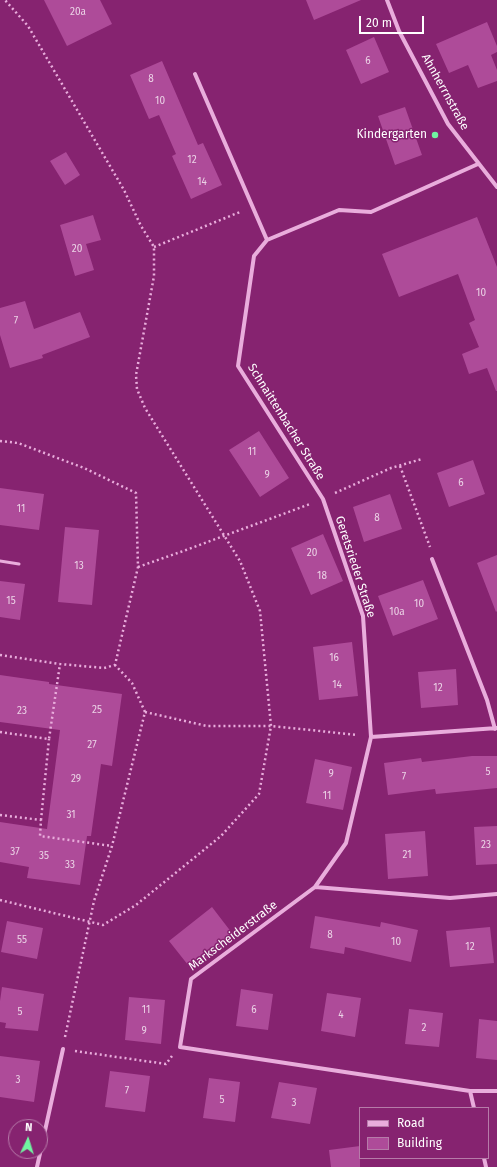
<!DOCTYPE html>
<html>
<head>
<meta charset="utf-8">
<style>
	body { margin:0 }
	#map { position:relative; width:497px; height:1167px; overflow:hidden; background:#862370; font-family:"Fira Sans",sans-serif }
	canvas { display:block }
	.legend { position:absolute; left:359px; top:1107px; width:130px; height:52px; box-sizing:border-box; background:#862370; border:1px solid #b67ba9; margin:0; padding:5px 7px; list-style:none; font-size:12px; color:#fff }
	.legend li { display:flex; align-items:center; gap:8px; height:20px }
	.legend b { width:20px; border:1px solid #b67ba9 }
	.north { position:absolute; left:8px; top:1119px; width:40px; height:40px; box-sizing:border-box; background:#862370; border:1px solid #b67ba9; border-radius:50%; rotate:4deg; font-size:11px; font-weight:700; line-height:16px; text-align:center; color:#fff }
	.north::after { content:''; display:block; margin:auto; width:14px; height:18px; background:#70f4a1; clip-path:polygon(50% 0,100% 100%,50% 72%,0 100%) }
	.scale { position:absolute; left:359px; top:16px; width:65px; height:18px; box-sizing:border-box; border:2px solid #fff; border-top:0; padding-left:5px; font-size:12px; line-height:14px; white-space:nowrap; color:#fff; -webkit-text-stroke:3px #862370; paint-order:stroke }
</style>
</head>
<body>
<div id="map">
<canvas width="497" height="1167"></canvas>
<ul class="legend">
<li><b style="height:5px;background:#e9addc"></b>Road</li>
<li><b style="height:11px;background:#ae4b99"></b>Building</li>
</ul>
<div class="north">N</div>
<div class="scale">20 m</div>
</div>
<script>
const c = document.querySelector('canvas').getContext('2d');
c.lineJoin = 'round';
function paint(path, color) { c.fillStyle = color; c.fill(path, 'evenodd'); }
const shape = rows => new Path2D(rows.map(r => 'M' + r).join(''));
function stroke(path, color, width, dash) { c.strokeStyle = color; c.lineWidth = width; c.lineCap = dash ? 'butt' : 'round'; c.setLineDash(dash || []); c.stroke(path); }
function drawText(font, color, halo, rows, align = 'center') {
  c.font = font + ' "Fira Sans",sans-serif'; c.lineWidth = 3; c.setLineDash([]); c.textBaseline = 'middle'; c.strokeStyle = halo; c.fillStyle = color; for (const [text, x, y, turn = 0] of rows) {
    c.save(); c.translate(x, y); c.rotate((+turn || 0) * Math.PI / 180); c.textAlign = isNaN(turn) ? turn : align; if (halo) c.strokeText(text, 0, 0); c.fillText(text, 0, 0); c.restore();
  }
}
paint(shape([
	[44,0,100,0,112,24,67,46],
	[306,0,361,0,314,20],
	[487,22,497,46,497,52,491,55,497,70,497,81,478,88,468,65,449,73,436,44],
	[374,37,389,72,361,84,346,50],
	[162,61,198,145,203,143,222,185,191,199,172,156,176,154,159,115,149,119,130,75],
	[405,107,422,155,395,165,378,116],
	[66,152,80,175,65,185,50,161],
	[93,215,101,240,86,244,94,270,75,276,60,225],
	[477,217,497,267,497,391,496,391,487,368,469,374,462,354,479,347,469,323,475,320,458,274,399,297,382,254],
	[25,301,34,329,80,312,90,337,42,355,43,358,10,368,0,335,0,308],
	[259,431,289,478,260,497,229,450],
	[473,460,485,494,449,507,437,473],
	[0,488,44,494,39,530,0,525],
	[390,494,402,529,364,542,353,507],
	[65,527,99,530,92,605,58,602],
	[323,534,343,581,311,595,291,548],
	[497,555,497,611,496,612,477,563],
	[423,580,438,619,393,636,378,596],
	[0,581,25,584,20,620,0,617],
	[352,642,358,696,319,700,313,647],
	[456,669,458,705,421,708,418,672],
	[0,675,49,682,49,684,122,694,112,766,101,764,91,836,87,836,80,885,27,878,29,867,0,862,0,822,47,829,60,730,0,722],
	[472,756,497,756,497,788,436,794,435,789,388,795,384,763,421,758,422,762],
	[315,759,352,767,343,810,306,803],
	[497,826,497,864,476,865,474,827],
	[425,831,428,876,388,879,385,834],
	[212,907,235,937,192,970,169,941],
	[315,916,380,927,381,922,418,930,411,962,345,947,344,954,310,948],
	[7,921,43,928,37,959,1,952],
	[490,927,494,963,450,967,446,931],
	[2,987,44,994,38,1031,5,1028,6,1023,0,1022,0,1001],
	[241,989,273,994,268,1030,236,1026],
	[327,993,361,998,355,1037,321,1031],
	[129,997,165,1000,161,1044,125,1040],
	[409,1009,443,1013,439,1047,405,1044],
	[479,1019,497,1021,497,1060,476,1058],
	[0,1056,40,1061,34,1102,0,1097],
	[110,1071,150,1076,145,1112,105,1107],
	[209,1078,240,1082,235,1122,203,1118],
	[279,1082,317,1088,310,1124,271,1118],
	[360,1146,360,1167,331,1167,329,1150]
]), '#ae4b99');
stroke(shape([
	[154,247,240,212],
	[0,441,18,443,84,468,136,493,138,567,115,665],
	[400,466,430,547],
	[335,493,391,468,422,459],
	[138,567,186,550,310,504],
	[0,655,60,664,104,668,115,665],
	[145,712,207,726,271,726,358,735],
	[0,732,49,739,60,664],
	[0,815,41,820,40,836,112,846],
	[41,820,49,739],
	[0,900,103,925,136,905,221,836,259,794,271,726,260,611,240,561,145,408,137,389,136,375,154,276,154,247,141,226,124,190,28,26,5,0],
	[65,1037,94,901,112,846,145,712,132,683,115,665],
	[75,1051,166,1064,172,1056]
]), '#e9addc', 2.5, [2, 3]);
stroke(shape([
	[0,561,19,564]
]), '#e9addc', 3);
stroke(shape([
	[387,0,399,31,448,124,497,187],
	[195,74,267,240],
	[432,559,487,700,495,729],
	[371,737,497,728],
	[315,887,346,843,371,737,363,616,323,499,238,366,254,256,267,240,339,210,371,212,478,164],
	[497,894,450,898,315,887,191,979,180,1047,470,1091,497,1091],
	[470,1091,474,1108],
	[484,1158,486,1167],
	[37,1167,63,1049]
]), '#e9addc', 4);
for (const [x, y, r, color] of [
	[435,135,4,"#70f4a1"]
]) { const dot = new Path2D(); dot.arc(x, y, r, 0, 2 * Math.PI); c.fillStyle = color; c.fill(dot); stroke(dot, '#862370', 1.5); }
drawText('10px', '#ebd2e6', null, [
	["20a",78,12],
	["6",368,61],
	["8",151,79],
	["10",160,101],
	["12",192,160],
	["14",202,182],
	["20",77,249],
	["10",481,293],
	["7",16,321],
	["11",252,452],
	["9",267,475],
	["6",461,483],
	["11",21,509],
	["8",377,518],
	["20",312,553],
	["13",79,566],
	["18",322,576],
	["15",11,601],
	["10",419,604],
	["10a",397,612],
	["16",334,658],
	["14",337,685],
	["12",438,688],
	["25",97,710],
	["23",22,711],
	["27",92,745],
	["5",488,772],
	["9",331,774],
	["7",404,777],
	["29",76,779],
	["11",327,796],
	["31",71,815],
	["23",486,845],
	["37",15,852],
	["21",407,855],
	["35",44,856],
	["33",70,865],
	["8",330,935],
	["55",22,940],
	["10",396,942],
	["12",470,947],
	["11",146,1010],
	["6",254,1010],
	["5",20,1012],
	["4",341,1015],
	["2",424,1028],
	["9",144,1031],
	["3",18,1080],
	["7",127,1091],
	["5",222,1100],
	["3",294,1103]
]);
drawText('12px', '#fff', '#862370', [
	["Ahnherrnstraße",445,92,61],
	["Schnaittenbacher Straße",286,422,58],
	["Geretsrieder Straße",355,567,72],
	["Markscheiderstraße",233,936,-37]
]);
drawText('12px', '#fff', '#862370', [
	["Kindergarten",427,135]
], 'right');
</script>
</body>
</html>
